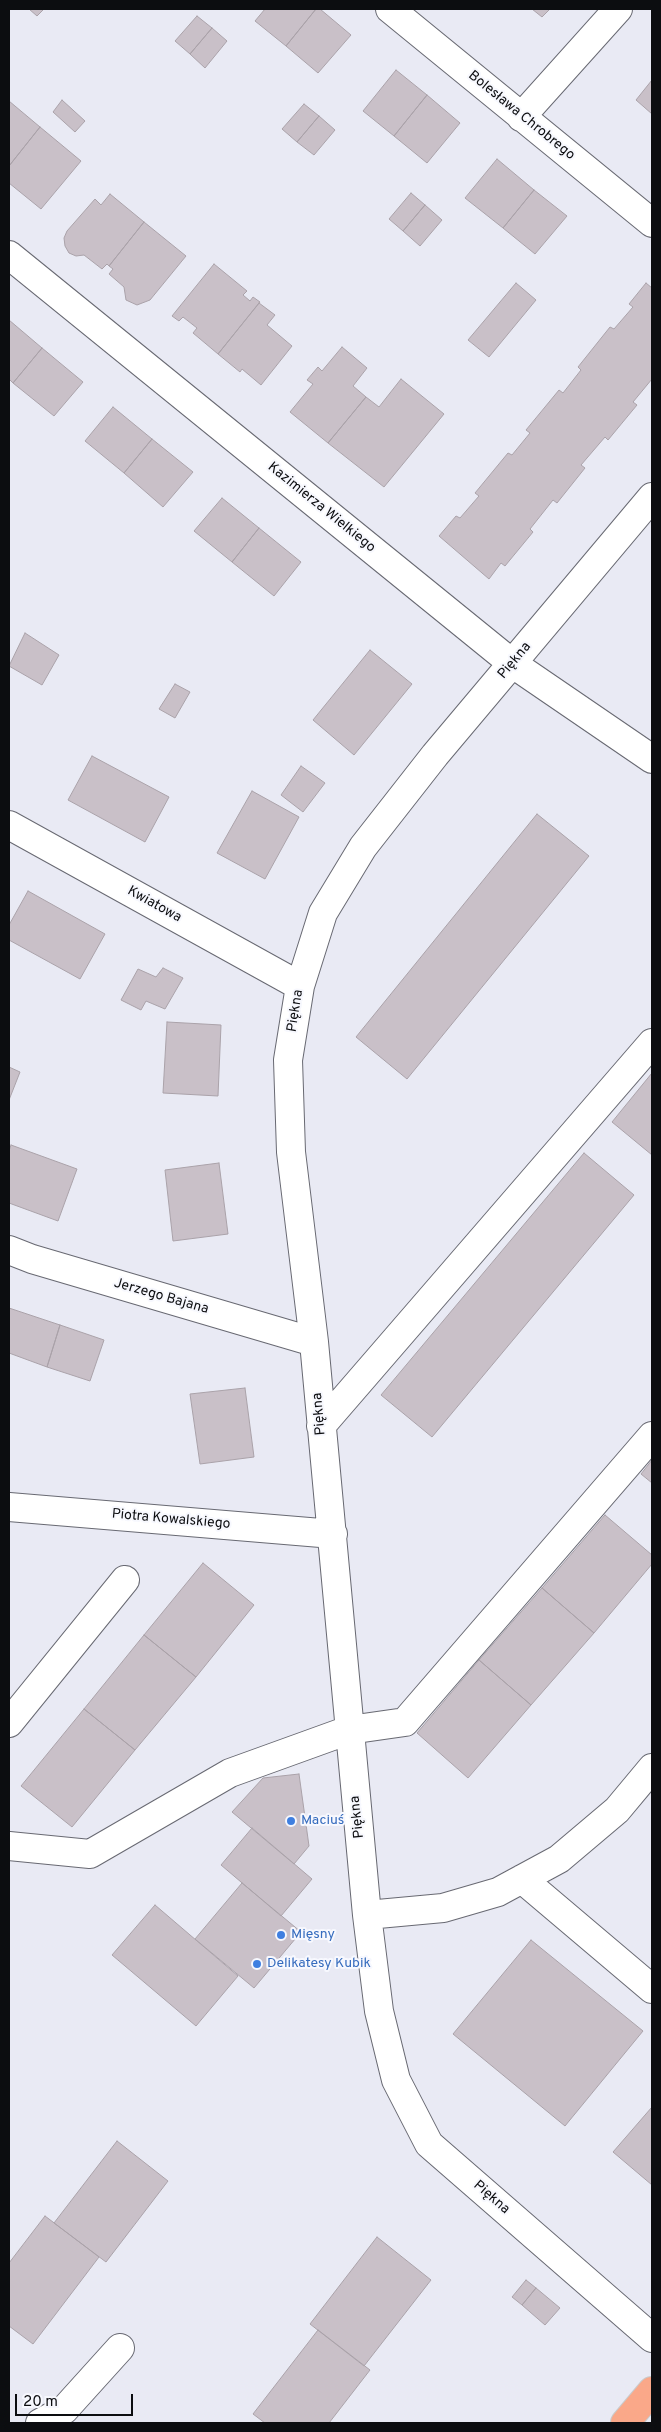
<!DOCTYPE html>
<html>
<head>
<meta charset="utf-8">
<style>
	body { margin:0 }
	#map { position:relative; width:661px; height:2432px; overflow:hidden; background:#e9eaf4; font-family:Overpass,sans-serif }
	canvas { display:block }
	.frame { position:absolute; inset:0; border:10px solid #0c0d10; pointer-events:none }
	.scale { position:absolute; left:15px; top:2394px; width:118px; height:22px; box-sizing:border-box; border:2px solid #0c0d10; border-top:0; padding-left:6px; font-size:15px; line-height:18px; white-space:nowrap; color:#0c0d10; -webkit-text-stroke:4px #f7f8fe; paint-order:stroke }
</style>
</head>
<body>
<div id="map">
<canvas width="661" height="2432"></canvas>
<div class="frame"></div>
<div class="scale">20 m</div>
</div>
<script>
const c = document.querySelector('canvas').getContext('2d');
c.lineJoin = 'round';
function paint(path, color) { c.fillStyle = color; c.fill(path, 'evenodd'); }
const shape = rows => new Path2D(rows.map(r => 'M' + r).join(''));
function stroke(path, color, width, dash) { c.strokeStyle = color; c.lineWidth = width; c.lineCap = dash ? 'butt' : 'round'; c.setLineDash(dash || []); c.stroke(path); }
function drawText(font, color, halo, rows, align = 'center') {
  c.font = font + ' Overpass,sans-serif'; c.lineWidth = 4; c.setLineDash([]); c.textBaseline = 'middle'; c.strokeStyle = halo; c.fillStyle = color; for (const [text, x, y, turn = 0] of rows) {
    c.save(); c.translate(x, y); c.rotate((+turn || 0) * Math.PI / 180); c.textAlign = isNaN(turn) ? turn : align; if (halo) c.strokeText(text, 0, 0); c.fillText(text, 0, 0); c.restore();
  }
}
const building = shape([
	[29,9,44,9,37,16,29,9],
	[265,9,316,9,286,46,255,21,265,9],
	[316,9,320,9,351,35,318,73,286,46,316,9],
	[532,9,550,9,542,17,532,9],
	[197,16,212,28,190,54,175,41,197,16],
	[212,28,227,41,205,68,190,54,212,28],
	[396,70,427,95,394,136,363,111,396,70],
	[652,80,652,114,636,100,652,80],
	[427,95,460,123,427,163,394,136,427,95],
	[62,100,85,121,75,132,53,112,62,100],
	[9,101,40,127,9,166,9,101],
	[304,104,319,116,297,142,282,129,304,104],
	[319,116,335,130,314,155,297,142,319,116],
	[40,127,81,161,41,209,9,183,9,166,40,127],
	[497,159,534,190,503,228,465,198,497,159],
	[534,190,567,216,535,254,503,228,534,190],
	[411,193,425,205,403,231,389,219,411,193],
	[110,194,144,222,109,266,107,264,102,269,84,255,76,256,69,253,65,246,64,238,67,231,95,199,101,205,110,194],
	[425,205,442,220,420,246,403,231,425,205],
	[144,222,186,256,150,300,137,305,126,300,124,287,109,274,113,269,109,266,144,222],
	[214,264,247,291,243,295,250,301,253,297,260,302,218,354,193,333,197,328,183,317,179,321,172,316,214,264],
	[516,283,536,300,489,357,468,340,516,283],
	[646,283,652,288,652,379,633,402,637,405,608,440,605,437,581,465,585,468,557,503,553,500,530,529,533,532,505,566,501,563,489,579,439,536,456,516,460,518,479,496,475,493,508,453,512,455,530,433,526,430,559,390,563,393,581,370,578,367,610,327,614,329,633,307,629,304,646,283],
	[259,303,275,315,267,325,292,346,261,385,242,369,240,372,218,354,259,303],
	[9,320,42,348,13,383,9,379,9,320],
	[342,347,367,368,353,386,366,397,328,443,290,412,313,384,307,380,318,367,322,371,342,347],
	[42,348,83,382,54,416,13,383,42,348],
	[401,379,444,414,384,487,328,443,366,397,379,407,401,379],
	[113,407,152,439,124,473,85,441,113,407],
	[152,439,193,472,163,507,124,473,152,439],
	[222,498,259,528,232,562,194,531,222,498],
	[259,528,301,562,274,596,232,562,259,528],
	[25,633,59,655,42,685,9,666,25,633],
	[370,650,412,684,354,755,313,720,370,650],
	[175,684,190,692,175,718,159,709,175,684],
	[92,756,169,797,145,842,68,800,92,756],
	[301,766,325,783,303,812,281,795,301,766],
	[252,791,299,817,265,879,217,853,252,791],
	[537,814,589,856,407,1079,356,1037,537,814],
	[28,891,105,934,80,979,9,940,9,925,28,891],
	[163,968,183,978,165,1009,146,1001,141,1010,121,1000,138,969,156,977,163,968],
	[167,1022,221,1025,218,1096,163,1093,167,1022],
	[9,1067,20,1072,9,1100,9,1067],
	[652,1073,652,1155,612,1122,652,1073],
	[11,1145,77,1169,58,1221,9,1203,9,1151,11,1145],
	[584,1153,634,1195,432,1437,381,1395,584,1153],
	[219,1163,228,1234,173,1241,165,1170,219,1163],
	[9,1308,60,1325,47,1367,9,1353,9,1308],
	[60,1325,104,1340,90,1381,47,1367,60,1325],
	[245,1388,254,1457,200,1464,190,1394,245,1388],
	[652,1460,652,1483,641,1474,652,1460],
	[605,1515,652,1555,652,1564,594,1633,542,1588,605,1515],
	[203,1563,254,1605,196,1677,144,1635,203,1563],
	[542,1588,594,1633,531,1705,479,1660,542,1588],
	[144,1635,196,1677,135,1750,84,1709,144,1635],
	[479,1660,531,1705,468,1778,417,1733,479,1660],
	[84,1709,135,1750,72,1827,21,1786,84,1709],
	[299,1774,309,1846,294,1864,232,1812,263,1778,299,1774],
	[252,1828,312,1879,281,1916,221,1865,252,1828],
	[242,1883,301,1932,254,1988,195,1939,242,1883],
	[155,1905,238,1976,196,2026,112,1955,155,1905],
	[531,1940,643,2031,565,2126,453,2034,531,1940],
	[652,2107,652,2185,613,2152,652,2107],
	[117,2141,168,2181,106,2262,54,2223,117,2141],
	[45,2216,99,2257,33,2344,9,2326,9,2263,45,2216],
	[377,2237,431,2280,364,2366,310,2324,377,2237],
	[526,2280,536,2288,522,2305,512,2297,526,2280],
	[536,2288,560,2308,545,2325,522,2305,536,2288],
	[318,2330,370,2370,329,2423,265,2423,253,2414,318,2330]
]);
paint(building, '#c9c0c8');
stroke(building, '#aaa2a9', 1);
const minor = shape([
	[390,9,652,223],
	[521,117,618,9],
	[9,255,513,664,652,759],
	[652,497,435,755,363,847,323,913,300,986,288,1060,291,1152,314,1342,367,1915,379,2011,396,2080,429,2144,652,2338],
	[9,825,300,986],
	[9,1250,32,1259,314,1342],
	[321,1426,652,1043],
	[9,1507,333,1534],
	[9,1723,125,1580],
	[9,1846,90,1854,230,1773,349,1730,405,1722,652,1436],
	[522,1879,652,1989],
	[367,1915,443,1908,498,1892,559,1859,617,1810,652,1768],
	[40,2423,64,2410,120,2348]
]);
const major = shape([
	[625,2423,652,2391]
]);
stroke(minor, '#686972', 30);
stroke(major, '#cacaca', 30);
stroke(minor, '#fff', 28);
stroke(major, '#faa889', 28);
for (const [x, y, r, color] of [
	[291,1821,5,"#3f7fe0"],
	[281,1935,5,"#3f7fe0"],
	[257,1964,5,"#3f7fe0"]
]) { const dot = new Path2D(); dot.arc(x, y, r, 0, 2 * Math.PI); c.fillStyle = color; c.fill(dot); stroke(dot, '#f7f8fe', 2); }
drawText('14px', '#0c0d10', '#f7f8fe', [
	["Bolesława Chrobrego",521,116,39],
	["Kazimierza Wielkiego",321,508,39],
	["Piękna",515,661,-50],
	["Kwiatowa",154,905,29],
	["Piękna",296,1011,-81],
	["Jerzego Bajana",161,1297,16],
	["Piękna",320,1414,-95],
	["Piotra Kowalskiego",171,1520,5],
	["Piękna",358,1817,-96],
	["Piękna",491,2198,41]
]);
drawText('14px', '#366cbe', '#f7f8fe', [
	["Maciuś",301,1821],
	["Mięsny",291,1935],
	["Delikatesy Kubik",267,1964]
], 'left');
</script>
</body>
</html>
